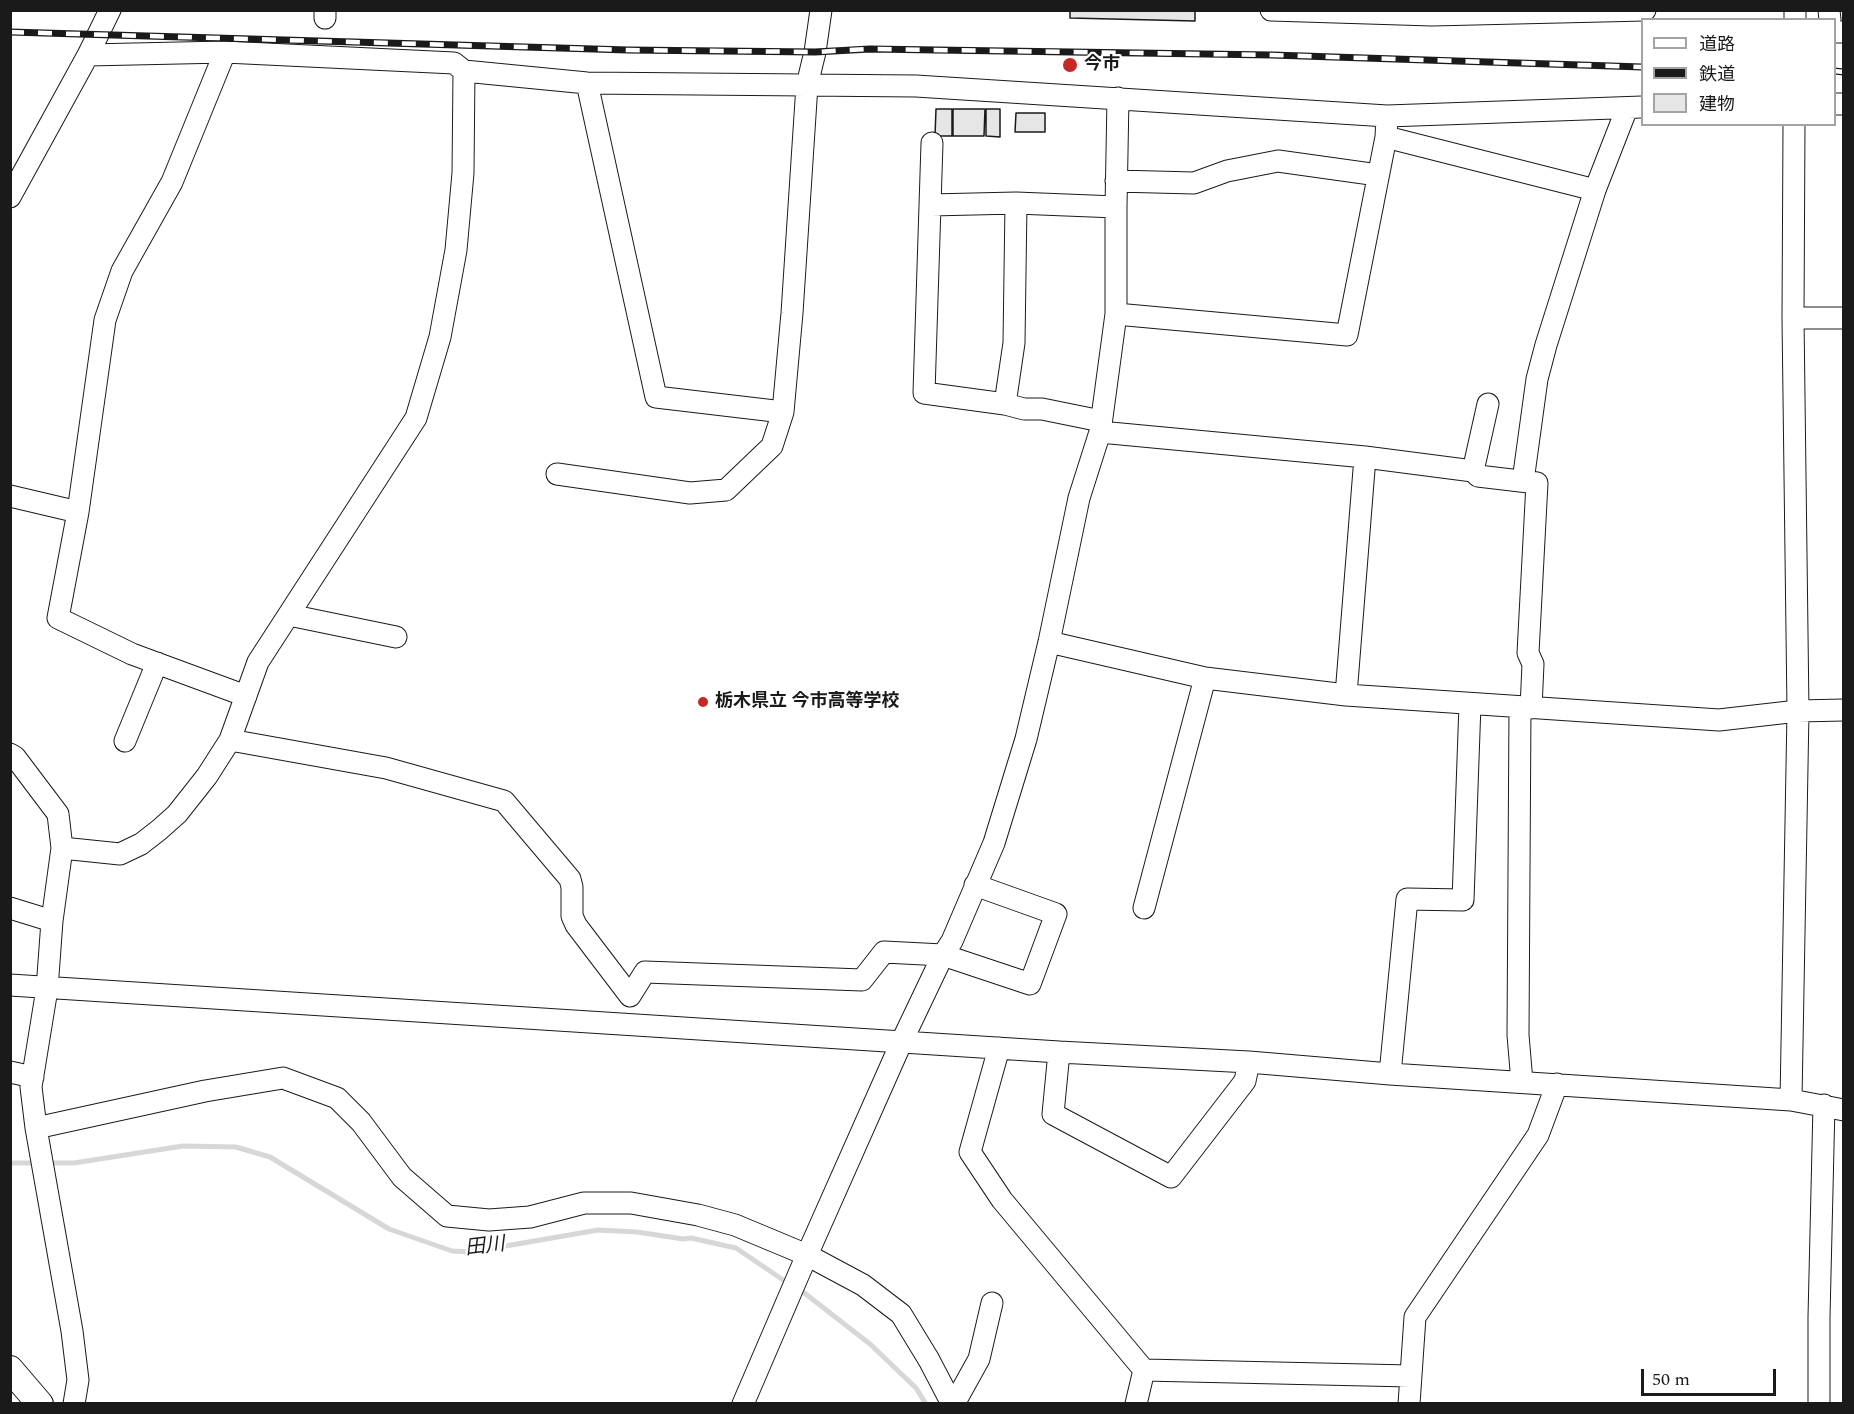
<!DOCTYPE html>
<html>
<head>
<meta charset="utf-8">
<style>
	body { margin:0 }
	#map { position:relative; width:1854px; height:1414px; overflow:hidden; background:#fff; font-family:Spectral,"Noto Sans JP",serif }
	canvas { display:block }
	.frame { position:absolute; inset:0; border:12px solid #1a1a1a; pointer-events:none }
	.legend { position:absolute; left:1641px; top:18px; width:195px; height:108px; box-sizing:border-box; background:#fff; border:2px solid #a3a3a3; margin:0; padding:8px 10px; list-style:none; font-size:18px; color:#1a1a1a }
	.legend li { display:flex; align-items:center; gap:12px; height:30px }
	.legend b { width:30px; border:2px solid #a3a3a3 }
	.scale { position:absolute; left:1641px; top:1369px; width:135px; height:27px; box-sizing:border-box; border:3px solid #1a1a1a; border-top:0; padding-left:8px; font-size:18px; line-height:21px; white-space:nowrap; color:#1a1a1a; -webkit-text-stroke:4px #fff; paint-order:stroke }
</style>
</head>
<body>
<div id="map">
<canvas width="1854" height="1414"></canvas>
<div class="frame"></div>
<ul class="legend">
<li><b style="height:8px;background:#fff"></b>道路</li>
<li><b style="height:8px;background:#1a1a1a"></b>鉄道</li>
<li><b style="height:16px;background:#e6e6e6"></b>建物</li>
</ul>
<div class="scale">50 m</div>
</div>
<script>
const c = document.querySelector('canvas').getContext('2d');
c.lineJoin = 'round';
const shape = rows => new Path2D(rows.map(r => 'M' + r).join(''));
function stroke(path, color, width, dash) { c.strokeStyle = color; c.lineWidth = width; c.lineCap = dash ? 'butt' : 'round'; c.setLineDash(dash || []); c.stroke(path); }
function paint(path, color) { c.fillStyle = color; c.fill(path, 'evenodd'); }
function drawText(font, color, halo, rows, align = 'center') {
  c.font = font + ' Spectral,"Noto Sans JP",serif'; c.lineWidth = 4.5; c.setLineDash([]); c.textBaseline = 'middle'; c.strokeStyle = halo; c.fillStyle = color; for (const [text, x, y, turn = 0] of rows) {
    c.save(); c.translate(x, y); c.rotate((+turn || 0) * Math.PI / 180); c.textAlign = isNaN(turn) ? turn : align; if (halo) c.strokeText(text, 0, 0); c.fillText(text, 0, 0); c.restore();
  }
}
stroke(shape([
	[10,1163,39,1163],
	[48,1163,74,1163,183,1146,236,1147,270,1157,389,1229,452,1251,471,1252,598,1230,637,1232,683,1239,691,1238,736,1248,789,1284],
	[798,1288,870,1344,916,1388,926,1404]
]), '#d7d7d7', 5);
const building = shape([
	[1070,10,1195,10,1195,21,1070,18,1070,10],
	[936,109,952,109,952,136,935,136,936,109],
	[953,109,985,109,984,136,953,136,953,109],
	[986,109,1000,109,1000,137,986,136,986,109],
	[1016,113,1045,113,1045,132,1015,132,1016,113]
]);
paint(building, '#e6e6e6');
stroke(building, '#1a1a1a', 1.5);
const minor = shape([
	[1271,10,1432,15,1645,10],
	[1795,10,1795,20],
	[1829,10,1830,20],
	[325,18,325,10],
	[1834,32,1844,32],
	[225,52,172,182,122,271,105,320,78,512,58,618,132,654,246,696],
	[88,55,225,52,454,63,464,71,587,83,916,86,1387,116,1642,107],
	[587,83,656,397,783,412],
	[1834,104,1844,104],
	[1386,137,1595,190],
	[932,143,924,393,1005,404,1024,409,1042,409,1101,421],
	[1116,181,1194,183,1227,171,1278,161,1378,175],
	[10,197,88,55,110,10],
	[931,205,1016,203,1116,207],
	[1116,314,1347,335,1386,137,1387,116],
	[1793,318,1844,318],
	[1005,404,1014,343,1016,203],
	[1488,404,1473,471,1478,476,1537,483,1528,653,1533,664,1531,708],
	[1100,432,1365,457,1473,471],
	[557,474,690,493,726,490,772,446,783,412,792,313,807,85,815,52,821,10],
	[1523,481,1537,379,1546,345,1595,190,1627,108],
	[10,496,78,512],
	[289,615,396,637],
	[1049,642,1205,678,1346,695,1719,720,1798,711,1844,710],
	[1346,695,1365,457],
	[1520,707,1518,1035,1522,1082],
	[230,740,386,768,504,801,570,879,572,887,572,916,576,925,630,996,645,972,862,980,884,952,943,955,1030,984,1056,914,975,885],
	[125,741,157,663],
	[10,754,15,757,58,814,62,848,120,854,141,844,159,830,177,814,207,776,230,740,258,662,416,418,440,337,456,250,463,173,464,71],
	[62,848,52,921,47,989,31,1087,36,1128,72,1331,78,1380,74,1404],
	[10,908,52,921],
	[1144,908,1205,678],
	[10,985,1059,1052,1249,1062,1390,1074,1791,1100,1844,1110],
	[999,1048,970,1152,1002,1200,1144,1370,1136,1404],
	[1059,1052,1053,1114,1171,1177,1245,1081,1249,1062],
	[10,1072,33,1077],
	[1390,1074,1407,899,1463,900,1470,704],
	[1791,1100,1798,711,1793,318,1794,124],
	[36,1128,205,1091,283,1078,337,1098,361,1122,402,1177,447,1216,489,1220,530,1217,584,1203,631,1203,698,1215,735,1225,807,1255,863,1285,901,1314,929,1360,952,1404],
	[1144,1370,1410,1376],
	[743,1404,807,1255,902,1041,943,955,952,941,994,843,1026,739,1049,642,1079,498,1100,432,1116,314,1116,207,1118,98],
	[954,1404,979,1359,992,1303],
	[1409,1404,1415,1317,1538,1135,1557,1084],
	[1819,1404,1819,1317,1824,1105]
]);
const major = shape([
	[10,1369,40,1404]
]);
stroke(minor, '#1a1a1a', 23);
stroke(major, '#1a1a1a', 28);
stroke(minor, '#fff', 21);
stroke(major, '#fff', 26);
const rail = shape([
	[10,32,628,50,815,52,870,49,1272,55,1642,67],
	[1834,71,1844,72]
]);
stroke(rail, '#1a1a1a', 7);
stroke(rail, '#fff', 4.5, [14]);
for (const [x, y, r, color] of [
	[1070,65,8,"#c62828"],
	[703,702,6,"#c62828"]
]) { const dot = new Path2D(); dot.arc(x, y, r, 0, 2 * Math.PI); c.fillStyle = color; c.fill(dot); stroke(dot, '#fff', 2); }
drawText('bold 18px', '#1a1a1a', '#fff', [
	["今市",1084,65],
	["栃木県立 今市高等学校",715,702]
], 'left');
drawText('italic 20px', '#1a1a1a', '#fff', [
	["田川",485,1248,-7]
]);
</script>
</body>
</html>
